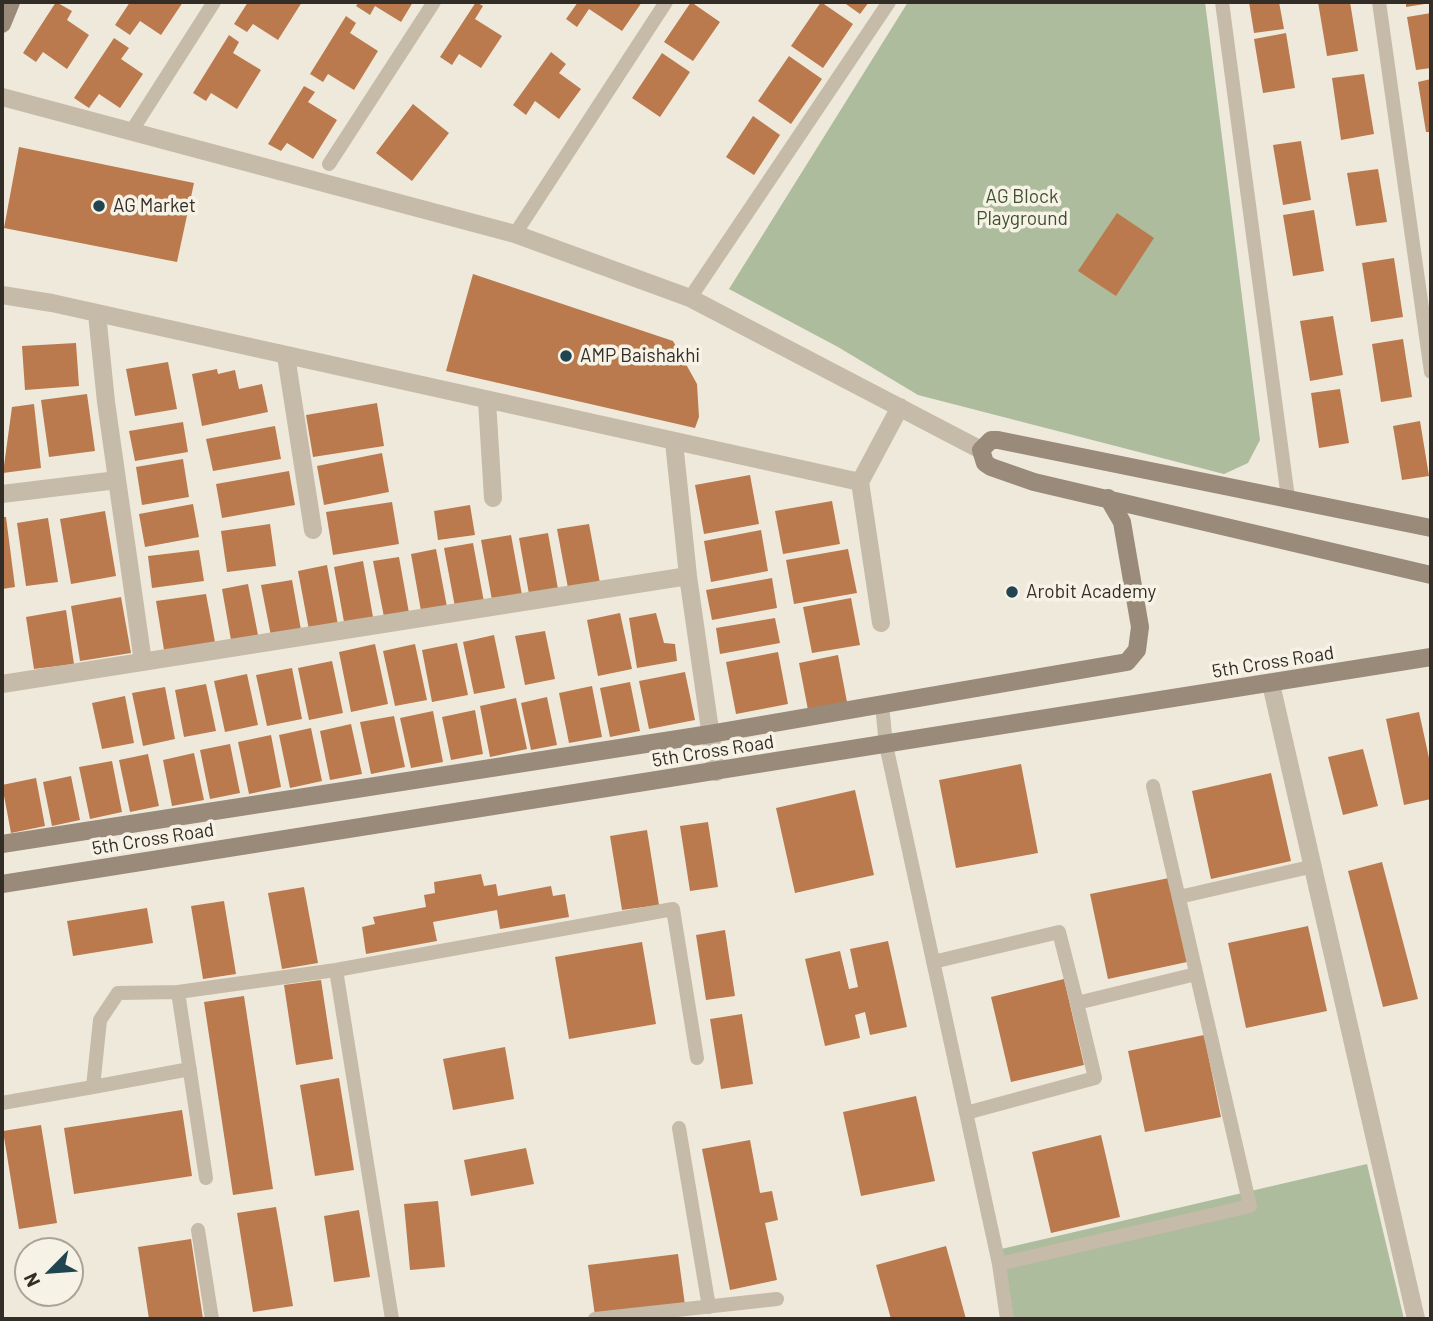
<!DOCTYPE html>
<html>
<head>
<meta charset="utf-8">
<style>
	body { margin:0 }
	#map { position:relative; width:1433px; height:1321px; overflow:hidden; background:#efe9db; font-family:Barlow,sans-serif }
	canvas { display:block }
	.frame { position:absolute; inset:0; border:4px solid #332d27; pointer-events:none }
	.north { position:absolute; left:14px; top:1237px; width:70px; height:70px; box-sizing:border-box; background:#f7f2e6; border:2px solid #a9a39a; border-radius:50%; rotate:245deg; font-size:19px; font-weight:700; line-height:28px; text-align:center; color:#332d27 }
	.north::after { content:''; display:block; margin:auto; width:24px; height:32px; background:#214550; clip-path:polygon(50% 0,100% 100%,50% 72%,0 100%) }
</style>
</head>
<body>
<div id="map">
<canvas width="1433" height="1321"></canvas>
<div class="frame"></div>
<div class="north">N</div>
</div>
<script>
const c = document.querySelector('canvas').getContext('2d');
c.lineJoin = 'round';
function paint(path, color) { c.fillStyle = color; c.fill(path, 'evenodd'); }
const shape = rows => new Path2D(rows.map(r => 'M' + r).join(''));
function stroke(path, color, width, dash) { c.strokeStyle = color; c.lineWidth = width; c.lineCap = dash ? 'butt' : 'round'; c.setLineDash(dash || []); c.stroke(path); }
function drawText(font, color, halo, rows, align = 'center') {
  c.font = font + ' Barlow,sans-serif'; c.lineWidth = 7; c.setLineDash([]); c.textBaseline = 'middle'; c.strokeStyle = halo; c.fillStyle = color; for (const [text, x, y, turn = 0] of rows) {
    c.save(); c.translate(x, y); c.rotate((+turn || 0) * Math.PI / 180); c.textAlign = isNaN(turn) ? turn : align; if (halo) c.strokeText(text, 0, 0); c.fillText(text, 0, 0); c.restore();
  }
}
paint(shape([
	[908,2,1205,2,1260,440,1248,463,1224,474,918,395,838,347,729,289],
	[1367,1164,1404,1319,1014,1319,997,1250]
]), '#acbc9c');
paint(shape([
	[56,2,72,11,67,20,89,35,67,69,43,52,36,62,23,53],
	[130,2,183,2,161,35,140,21,130,35,115,25],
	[248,2,302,2,278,40,253,24,247,32,234,24],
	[359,2,413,2,401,22,375,6,370,15,356,6],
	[476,2,483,6,475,19,502,36,481,68,459,54,452,65,440,57],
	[578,2,642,2,622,31,589,9,577,27,566,19],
	[691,2,720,22,693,61,664,42],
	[821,2,853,24,823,68,791,46],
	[843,2,869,2,860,14],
	[1249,2,1279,2,1284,29,1254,33],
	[1318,2,1350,2,1358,51,1327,56],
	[1406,2,1431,2,1431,3,1406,7],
	[1431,13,1431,68,1416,70,1407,17],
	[346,16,356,23,350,33,378,51,354,90,328,74,323,82,310,74],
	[1286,33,1295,88,1263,93,1254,39],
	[229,35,239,42,233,53,261,70,237,109,211,93,206,101,193,93],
	[114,38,129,48,121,59,143,74,120,108,99,94,89,108,74,98],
	[551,52,566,64,559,73,581,89,559,119,535,101,526,115,513,105],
	[662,53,690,72,660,117,632,98],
	[789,56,822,79,791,124,758,101],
	[1364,74,1374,134,1341,140,1332,78],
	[1431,79,1431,132,1426,132,1418,82],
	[304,86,315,92,308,102,337,120,313,159,287,143,281,151,268,144],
	[413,104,449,133,412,181,376,153],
	[753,116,780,135,754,175,726,157],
	[1301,141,1311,200,1283,205,1273,145],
	[19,147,194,183,177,262,4,228],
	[1378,169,1387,222,1356,226,1347,173],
	[1314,210,1324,271,1293,276,1283,215],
	[1117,213,1154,238,1116,296,1078,271],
	[1394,258,1403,317,1371,322,1362,263],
	[473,274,673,341,697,384,699,417,695,428,446,371],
	[1333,316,1343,375,1310,381,1300,321],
	[1403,339,1412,397,1381,402,1372,344],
	[76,343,79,386,25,390,22,346],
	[168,362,177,409,135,416,126,369],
	[217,369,218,374,235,370,239,389,262,384,268,412,202,426,192,374],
	[1340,389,1349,443,1319,448,1311,393],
	[87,394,95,451,49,457,41,400],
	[377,403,384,446,313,457,306,415],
	[34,404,41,468,3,473,12,407],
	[1420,421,1429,476,1402,480,1393,426],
	[183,422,188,452,135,461,129,431],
	[275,426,281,459,213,471,206,439],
	[382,453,389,492,324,505,317,466],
	[183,459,189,497,142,505,136,467],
	[289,471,295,505,222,518,216,484],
	[750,475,759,524,704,534,695,485],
	[832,501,840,544,783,554,775,511],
	[392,502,399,544,333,555,326,512],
	[193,504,199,537,145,547,139,514],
	[470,505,475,535,438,540,434,511],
	[105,511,116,576,71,584,60,519],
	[2,517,6,517,15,587,2,589],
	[48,518,58,582,26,586,17,523],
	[270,524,276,566,227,572,221,531],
	[589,524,600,583,568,588,557,529],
	[761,530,768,571,711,582,704,541],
	[548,533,558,589,529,594,519,538],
	[511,535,522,595,492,600,481,540],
	[473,543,484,602,455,607,444,548],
	[436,549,447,607,421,611,411,554],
	[848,549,857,593,794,604,786,560],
	[199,550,204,581,152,588,148,556],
	[399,557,409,613,384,617,373,561],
	[363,561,373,617,344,622,334,567],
	[327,565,338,625,309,630,298,571],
	[772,578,777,608,712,620,706,590],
	[292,580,301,630,271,636,261,585],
	[248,584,258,635,231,640,222,589],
	[206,594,215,642,164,650,156,601],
	[121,597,131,653,80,661,71,606],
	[851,598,860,645,812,653,803,607],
	[66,610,74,664,34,669,26,617],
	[620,613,632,669,598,676,587,620],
	[656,613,664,643,675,644,677,661,637,668,629,618],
	[775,618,780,643,720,654,716,628],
	[545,631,555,679,525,685,515,636],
	[494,635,505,688,474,694,463,642],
	[457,643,468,695,432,702,422,650],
	[375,644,388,704,351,712,339,652],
	[415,644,427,700,395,706,383,651],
	[778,652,788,704,736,714,726,662],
	[838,655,847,702,808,710,799,663],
	[332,661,343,713,309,720,298,668],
	[292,668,302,719,267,726,256,675],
	[685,672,695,720,649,729,639,681],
	[247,674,258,725,225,732,214,681],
	[630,682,640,731,610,737,600,688],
	[206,684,216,731,184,737,175,690],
	[592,686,602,737,569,743,559,693],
	[165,687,175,739,143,746,132,693],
	[125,696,134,743,102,749,92,703],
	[547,697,557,745,531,750,521,703],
	[516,698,527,749,490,757,480,706],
	[475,710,483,754,451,760,442,717],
	[433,711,443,762,411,768,400,718],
	[1419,712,1431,767,1431,799,1404,805,1386,719],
	[394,716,405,767,371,774,360,722],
	[351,724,362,774,330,780,320,731],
	[311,728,322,781,290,788,279,735],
	[271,735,281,787,249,794,238,742],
	[230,744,240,793,210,799,200,750],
	[1363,749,1378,806,1343,815,1328,757],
	[194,753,204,800,172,806,163,760],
	[148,754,159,806,130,812,119,760],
	[112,761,122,812,90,819,79,767],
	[1021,764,1038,853,956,868,939,780],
	[1271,773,1291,861,1211,879,1192,791],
	[71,776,80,820,52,826,43,782],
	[36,778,45,826,11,833,2,785],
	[855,790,874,875,795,893,776,808],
	[708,822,718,887,690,891,680,826],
	[647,830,659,905,622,910,610,836],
	[1382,862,1418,999,1383,1007,1348,871],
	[481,874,484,886,496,884,498,896,551,886,553,896,565,894,569,917,500,929,497,910,433,922,437,941,366,954,362,927,375,924,373,917,426,907,424,895,435,893,434,882],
	[1169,878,1187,962,1108,979,1090,894],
	[304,887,318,963,282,969,268,893],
	[224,901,236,974,203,979,191,906],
	[147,908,153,943,73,956,67,921],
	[1308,926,1327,1011,1246,1028,1228,943],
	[725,930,735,996,706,1000,696,935],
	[888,941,907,1027,870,1035,865,1012,855,1015,860,1038,825,1046,805,959,840,951,849,989,858,987,850,949],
	[642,942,656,1024,569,1039,555,957],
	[1064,979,1084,1065,1011,1082,991,997],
	[321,980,333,1059,296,1065,284,985],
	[244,996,273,1189,233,1195,204,1002],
	[742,1014,753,1084,721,1089,710,1019],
	[1204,1035,1221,1117,1145,1132,1128,1051],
	[505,1047,514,1099,453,1110,443,1059],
	[339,1078,354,1170,315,1176,300,1085],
	[916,1096,935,1181,861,1196,843,1112],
	[182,1110,192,1176,74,1194,64,1128],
	[41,1125,57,1223,19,1229,3,1131],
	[1101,1135,1120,1217,1051,1233,1032,1152],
	[750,1140,760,1193,772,1191,778,1220,765,1223,777,1280,730,1290,702,1149],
	[526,1148,534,1184,471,1196,464,1160],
	[438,1201,445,1267,410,1270,404,1204],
	[276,1207,293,1306,253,1312,237,1213],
	[359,1210,370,1277,334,1282,324,1216],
	[191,1239,203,1319,149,1319,138,1247],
	[946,1246,966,1319,891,1319,876,1265],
	[678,1254,685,1305,595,1316,588,1265]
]), '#ba7a4d');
stroke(shape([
	[1222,2,1288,498],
	[1379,2,1431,372],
	[131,132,214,2],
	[329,164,434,2],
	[515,234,666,2],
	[690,298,889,2],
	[882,705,886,745,999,1264,1007,1319],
	[1179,897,1314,866],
	[933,962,1059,932,1077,1003],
	[336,970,392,1319],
	[178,992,206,1178],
	[93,1087,190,1069],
	[2,1103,93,1087,100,1020,118,993,178,992,336,970,673,909,697,1058],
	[966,1113,1095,1078,1077,1003,1196,974],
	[679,1128,709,1307],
	[198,1230,212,1319],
	[999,1264,1250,1206,1153,786],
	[595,1319,777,1299]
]), '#c6baa8', 14);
stroke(shape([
	[2,97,515,234,690,298,981,450],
	[2,295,52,303,860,482,881,623],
	[97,314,106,402,143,662],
	[286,356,313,530],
	[487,401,493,498],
	[674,442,688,576,716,772],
	[860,482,900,407],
	[2,494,117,480],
	[2,684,688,576],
	[1271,684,1416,1319]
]), '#c6baa8', 18);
stroke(shape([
	[2,24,11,2],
	[1431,528,998,440,991,440,981,450,985,463,991,467,1034,482,1431,575],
	[2,844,710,734,1127,662,1137,650,1140,627,1122,522,1108,498],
	[2,884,1431,657]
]), '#998a7a', 18);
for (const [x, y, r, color] of [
	[99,206,7,"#214550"],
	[566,356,7,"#214550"],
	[1012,592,7,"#214550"]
]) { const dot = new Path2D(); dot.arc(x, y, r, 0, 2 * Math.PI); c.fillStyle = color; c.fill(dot); stroke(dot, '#f7f2e6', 2.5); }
drawText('19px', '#3d4f2e', '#f7f2e6', [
	["AG Block",1022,197],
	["Playground",1022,219]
]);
drawText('19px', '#332d27', '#f7f2e6', [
	["AG Market",113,206],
	["AMP Baishakhi",580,356],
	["Arobit Academy",1026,592]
], 'left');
drawText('19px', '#332d27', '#f7f2e6', [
	["5th Cross Road",1273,662,-9],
	["5th Cross Road",713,751,-9],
	["5th Cross Road",153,839,-9]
]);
</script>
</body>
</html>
